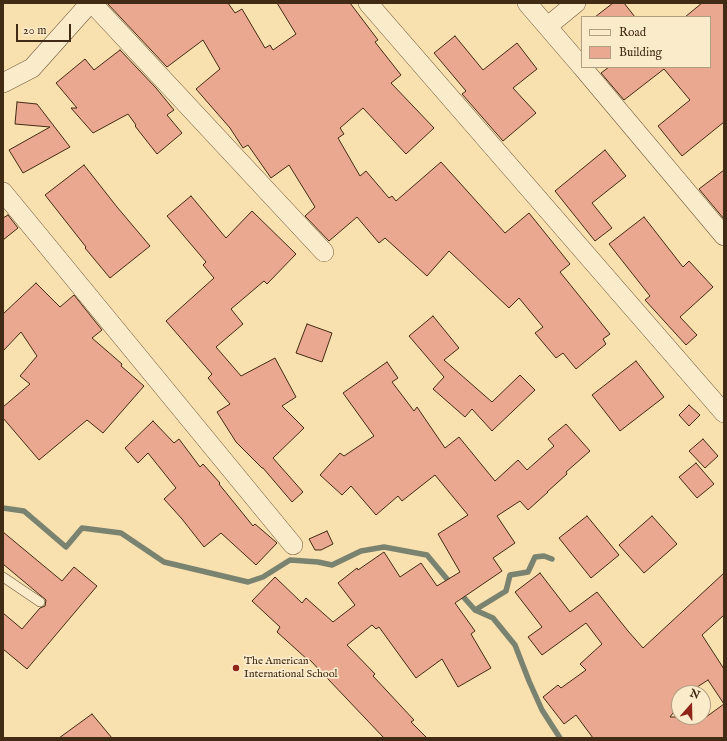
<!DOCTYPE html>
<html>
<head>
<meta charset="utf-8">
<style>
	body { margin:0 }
	#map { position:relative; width:727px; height:741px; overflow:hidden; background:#f8e0af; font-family:"IM FELL English",serif }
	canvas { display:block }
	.frame { position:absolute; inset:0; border:4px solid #422b14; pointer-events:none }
	.legend { position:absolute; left:581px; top:16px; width:130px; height:52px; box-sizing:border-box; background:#faebcb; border:1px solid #b09e82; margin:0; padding:5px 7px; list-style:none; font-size:12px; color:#422b14 }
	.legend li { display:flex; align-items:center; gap:8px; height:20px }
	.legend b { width:20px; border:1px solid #b09e82 }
	.north { position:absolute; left:671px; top:685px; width:40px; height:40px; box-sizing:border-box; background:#faebcb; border:1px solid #b09e82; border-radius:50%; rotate:20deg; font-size:11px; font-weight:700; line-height:16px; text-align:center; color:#422b14 }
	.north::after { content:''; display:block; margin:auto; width:14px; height:18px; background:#8f2418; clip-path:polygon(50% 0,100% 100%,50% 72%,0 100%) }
	.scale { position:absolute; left:16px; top:24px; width:55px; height:18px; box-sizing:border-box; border:2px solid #422b14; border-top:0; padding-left:5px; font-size:12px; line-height:14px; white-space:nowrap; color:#422b14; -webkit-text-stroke:3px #faebcb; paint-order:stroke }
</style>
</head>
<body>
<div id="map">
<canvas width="727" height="741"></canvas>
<div class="frame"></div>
<ul class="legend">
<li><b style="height:5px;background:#faebcb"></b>Road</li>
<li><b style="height:11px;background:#eaa891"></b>Building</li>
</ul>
<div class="north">N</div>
<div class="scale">20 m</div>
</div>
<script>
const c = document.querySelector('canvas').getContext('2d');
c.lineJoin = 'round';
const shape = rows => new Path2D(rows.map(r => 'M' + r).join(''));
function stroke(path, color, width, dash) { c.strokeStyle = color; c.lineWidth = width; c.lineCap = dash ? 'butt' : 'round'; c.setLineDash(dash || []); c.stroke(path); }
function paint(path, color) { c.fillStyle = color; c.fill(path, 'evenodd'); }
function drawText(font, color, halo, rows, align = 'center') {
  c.font = font + ' "IM FELL English",serif'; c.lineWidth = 3.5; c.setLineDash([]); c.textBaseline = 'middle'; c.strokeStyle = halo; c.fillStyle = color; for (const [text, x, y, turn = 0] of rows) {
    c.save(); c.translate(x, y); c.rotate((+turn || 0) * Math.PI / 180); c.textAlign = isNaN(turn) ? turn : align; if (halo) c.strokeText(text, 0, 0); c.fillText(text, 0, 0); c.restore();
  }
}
stroke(shape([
	[3,508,24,511,66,547,82,528,121,533,164,562,248,582,263,577,290,560,318,562,332,565,361,551,384,547,427,555,452,585],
	[459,592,475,610,493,618,515,645,529,681,542,710,560,738],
	[475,610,506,591,510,575,528,572,535,557,544,556,552,559]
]), '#798370', 5.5);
const building = shape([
	[107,3,228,3,235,13,242,9,265,48,270,45,273,50,296,34,277,3,350,3,378,40,375,42,401,75,391,83,434,128,406,154,363,108,340,128,344,134,338,138,360,176,366,171,389,198,392,196,396,201,441,162,505,233,529,213,570,264,560,272,610,334,603,339,606,344,576,369,563,353,556,358,535,333,543,327,519,298,509,308,449,251,427,276,385,238,379,243,357,217,329,241,305,216,315,207,289,165,271,178,248,145,243,148,230,128,196,89,220,69,203,40,167,67,107,3],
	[613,3,624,3,635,17,595,17,613,3],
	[702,3,724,3,724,122,682,156,658,126,690,100,664,69,624,100,601,73,609,67,710,67,710,17,685,17,702,3],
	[455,36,483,70,517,43,537,69,513,88,536,113,503,141,462,94,466,91,434,53,455,36],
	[120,50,156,88,174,110,167,115,182,133,157,154,135,126,136,125,128,114,93,133,71,108,77,108,56,83,85,59,94,70,120,50],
	[17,102,37,104,70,147,23,173,9,150,50,127,15,124,17,102],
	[605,150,626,176,592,203,612,228,595,241,555,191,605,150],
	[84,165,117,207,150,246,110,278,85,248,86,247,45,195,84,165],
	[724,170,724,219,699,189,724,170],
	[191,196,226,238,252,211,296,254,267,284,264,281,231,309,243,324,216,347,241,376,275,358,296,397,282,406,304,428,273,458,303,492,292,502,263,468,262,468,236,442,217,412,230,404,208,378,212,374,166,321,214,278,203,265,206,262,167,216,191,196],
	[8,215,18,228,3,240,3,218,8,215],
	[644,217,683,267,689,261,713,287,680,317,697,335,686,345,645,300,650,296,609,244,644,217],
	[36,283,60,307,74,295,102,330,92,338,122,364,121,366,144,386,103,433,87,420,39,460,3,418,3,407,30,384,20,376,37,356,21,332,3,351,3,314,36,283],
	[433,316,459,348,444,360,492,402,520,375,535,390,492,431,472,409,465,417,433,389,444,377,409,336,433,316],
	[307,324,332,333,322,362,296,353,307,324],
	[636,361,664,397,620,431,592,395,636,361],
	[387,362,398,378,392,382,414,411,417,407,445,448,459,437,495,481,518,460,527,470,554,446,548,439,566,424,590,451,566,472,567,474,547,492,548,492,528,510,520,501,497,516,515,543,493,558,502,571,455,603,475,631,471,634,491,668,458,687,442,659,416,678,379,627,376,629,372,625,347,645,375,674,373,676,414,720,411,722,427,738,384,738,309,659,308,660,277,632,280,627,252,601,275,577,302,603,306,598,333,622,355,605,338,583,357,568,358,570,384,552,400,577,421,563,437,586,460,572,438,534,468,515,435,475,402,501,398,496,376,515,351,486,342,495,320,475,340,453,344,456,374,436,343,393,387,362],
	[689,405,700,415,689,426,679,415,689,405],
	[153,421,174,443,179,439,200,467,203,464,220,483,219,484,253,526,255,524,277,543,256,565,221,533,204,547,182,519,164,499,176,488,148,453,138,463,125,448,153,421],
	[703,439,718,456,705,468,689,451,703,439],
	[696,463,714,484,697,498,679,477,696,463],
	[587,516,619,555,591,578,559,538,587,516],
	[652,516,677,544,644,573,619,545,652,516],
	[327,531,333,544,321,550,315,550,309,539,327,531],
	[3,532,62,581,74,567,97,586,27,669,3,649,3,613,22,629,40,608,45,606,46,600,3,564,3,532],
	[540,573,570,612,597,592,628,631,643,648,724,573,724,615,702,635,724,669,724,738,593,738,576,715,564,724,543,697,558,685,561,688,586,670,580,664,602,644,586,623,542,655,528,637,542,627,515,592,540,573],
	[708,680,724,704,706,717,670,717,679,705,679,693,688,693,708,680],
	[92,714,112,738,59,738,92,714]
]);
paint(building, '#eaa891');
stroke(building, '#422b14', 1);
const service = shape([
	[3,577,40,602]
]);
const minor = shape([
	[92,3,324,252],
	[368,3,724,413],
	[527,3,582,67],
	[548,26,576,3],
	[582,67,724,236],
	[3,83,32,68,90,3],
	[3,192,293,545]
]);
stroke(service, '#70583b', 10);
stroke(minor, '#70583b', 20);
stroke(service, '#faebcb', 9);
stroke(minor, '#faebcb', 19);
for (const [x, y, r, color] of [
	[236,668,4,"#8f2418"]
]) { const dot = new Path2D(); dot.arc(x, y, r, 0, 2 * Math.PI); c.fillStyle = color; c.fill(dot); stroke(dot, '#faebcb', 1.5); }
drawText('11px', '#422b14', '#faebcb', [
	["The American",244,662],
	["International School",244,675]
], 'left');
</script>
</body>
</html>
